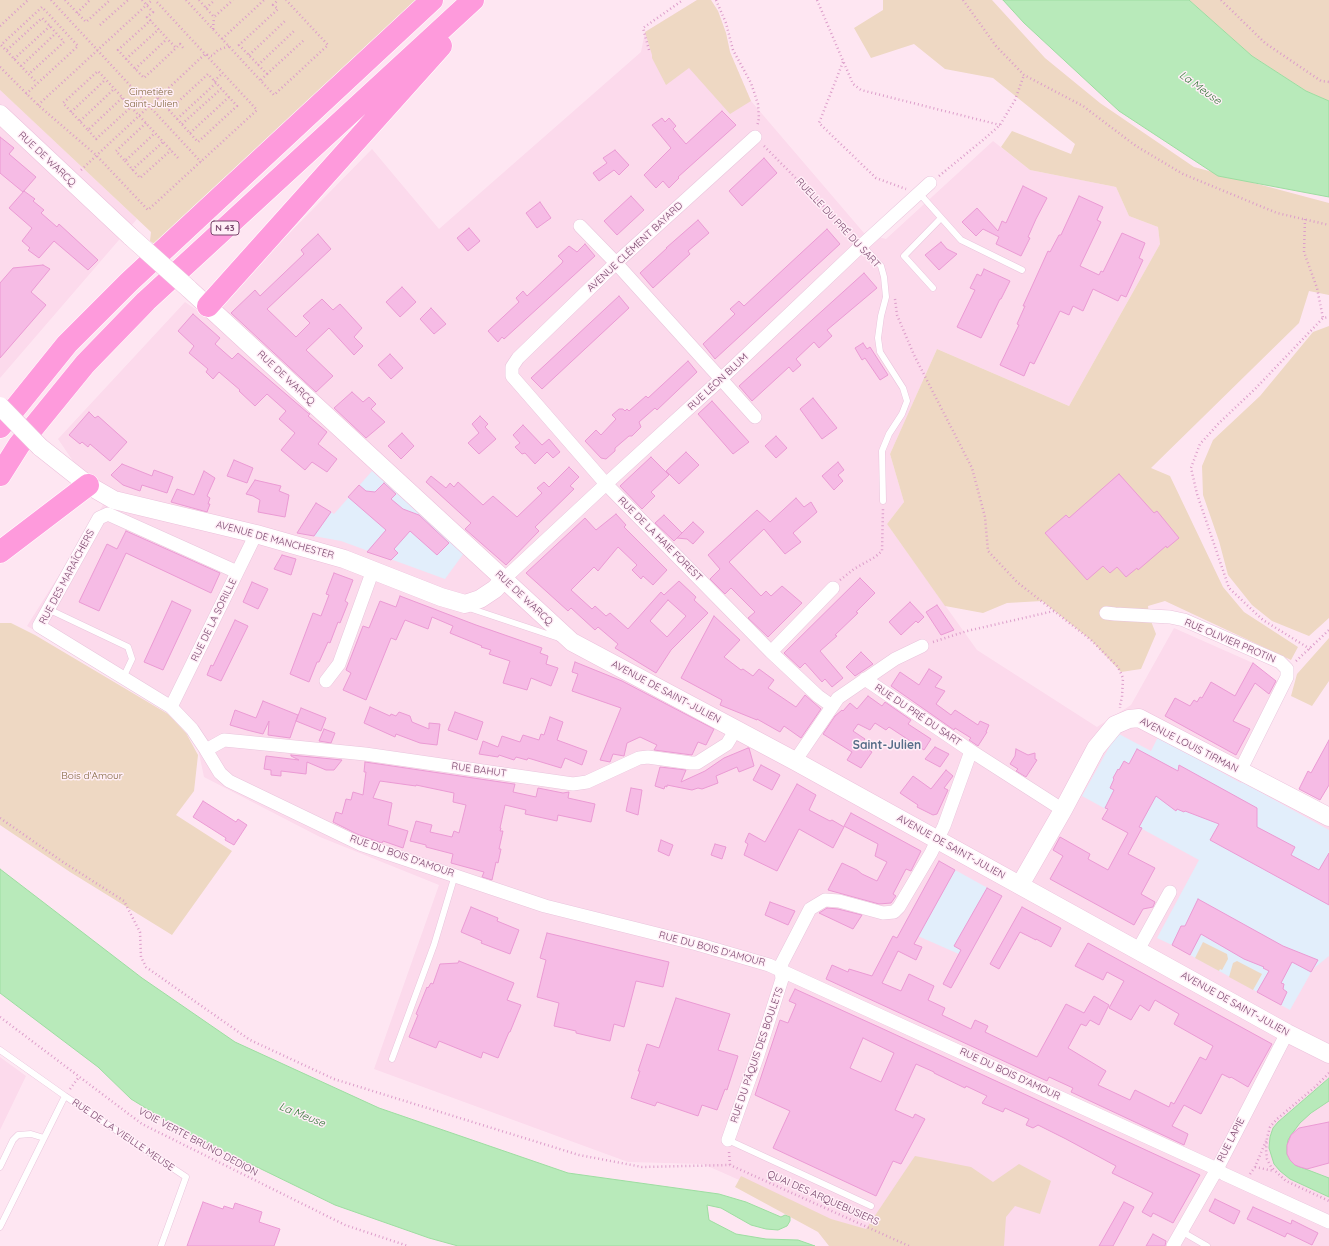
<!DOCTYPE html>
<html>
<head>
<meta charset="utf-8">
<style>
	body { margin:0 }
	canvas { display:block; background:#fee6f2 }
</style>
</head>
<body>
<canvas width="1329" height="1246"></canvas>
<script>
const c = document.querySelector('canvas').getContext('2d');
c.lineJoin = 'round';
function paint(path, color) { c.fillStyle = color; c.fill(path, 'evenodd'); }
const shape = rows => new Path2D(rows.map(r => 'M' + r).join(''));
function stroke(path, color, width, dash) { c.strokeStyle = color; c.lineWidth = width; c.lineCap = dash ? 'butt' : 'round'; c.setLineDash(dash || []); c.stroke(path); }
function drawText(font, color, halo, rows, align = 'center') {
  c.font = font + ' Quicksand,sans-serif'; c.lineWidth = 3; c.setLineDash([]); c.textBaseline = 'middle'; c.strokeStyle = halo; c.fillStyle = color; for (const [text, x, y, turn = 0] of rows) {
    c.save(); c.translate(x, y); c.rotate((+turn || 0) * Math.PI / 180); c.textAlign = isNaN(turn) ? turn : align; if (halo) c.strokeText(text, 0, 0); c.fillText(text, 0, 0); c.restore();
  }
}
paint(shape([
	[697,0,711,0,718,11,726,33,730,52,751,101,864,233,886,239,993,141,1030,170,1116,187,1129,216,1158,227,1160,244,1069,406,937,349,890,454,904,502,887,524,977,650,1097,727,1131,705,1174,628,1253,663,1277,682,1239,763,1329,811,1329,1246,889,1246,703,1164,628,1162,374,1069,439,885,320,837,204,777,197,744,166,708,27,626,103,505,58,439,185,302,207,317,372,149,439,229,641,52,645,32],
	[0,90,137,219,0,378],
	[0,1057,26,1076,0,1130]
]), '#fcdaec');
paint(shape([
	[372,471,464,553,445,579,341,541,297,533,316,503,334,514],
	[1117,733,1151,751,1158,737,1241,783,1242,782,1329,830,1329,956,1313,969,1290,1010,1172,945,1157,938,1199,860,1082,796],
	[939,861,1002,896,968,958,902,929]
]), '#e2eefb');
paint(shape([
	[0,0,421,0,156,245,150,241,151,232,0,90],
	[697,0,711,0,718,11,726,33,730,52,751,101,730,114,689,68,666,85,652,58,652,55,645,32],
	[883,0,992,0,1045,58,1100,103,1194,167,1329,203,1329,295,1309,291,1299,323,1151,468,1170,476,1223,587,1244,612,1298,647,1291,660,1165,601,1148,606,1149,616,1156,634,1141,669,1121,672,1091,640,1042,601,1007,603,983,613,945,606,887,524,904,502,890,454,937,349,1069,406,1160,244,1158,227,1129,216,1116,187,1030,170,1001,147,1012,131,1071,154,1075,144,993,78,945,69,914,44,871,58,854,28,883,10],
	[1189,0,1329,0,1329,101,1306,91,1252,56],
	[1329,326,1329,618,1309,636,1272,621,1252,605,1228,575,1219,541,1203,495,1202,466,1213,440,1260,396,1313,332],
	[0,623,11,623,35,635,168,714,186,733,198,755,194,791,176,815,232,851,172,935,70,872,0,825],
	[1329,638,1329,681,1312,706,1291,696,1297,674],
	[1203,942,1227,954,1228,959,1222,970,1220,969,1219,971,1195,958],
	[1237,961,1262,974,1253,990,1229,977,1233,963],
	[915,1156,971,1167,993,1182,1019,1164,1051,1181,1040,1214,1015,1206,1006,1217,1004,1246,829,1246,818,1232,735,1187,741,1176,831,1219,866,1229]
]), '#eed8c3');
const water = shape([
	[1003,0,1189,0,1252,56,1306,91,1329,101,1329,197,1218,176,1119,111,1024,23,1003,0],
	[0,869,142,978,235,1042,379,1108,568,1173,719,1194,746,1202,781,1217,785,1215,790,1217,790,1221,787,1226,778,1230,766,1229,751,1225,721,1208,707,1205,709,1220,736,1234,766,1239,798,1240,815,1246,458,1246,429,1238,335,1205,183,1131,131,1099,98,1067,0,993,0,869],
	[1329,1078,1329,1101,1311,1113,1300,1123,1291,1135,1288,1140,1287,1147,1287,1154,1295,1165,1329,1178,1329,1197,1290,1179,1280,1171,1274,1164,1269,1148,1270,1137,1273,1128,1278,1122,1329,1078]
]);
paint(water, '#b8eaba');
stroke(water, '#9ddda1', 1);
const building = shape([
	[722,111,736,125,678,177,679,178,669,188,663,181,656,188,644,175,671,148,652,125,662,118,665,122,669,118,676,126,673,129,686,144,722,111],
	[0,137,14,148,9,154,36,177,23,192,0,173,0,137],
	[615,150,629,165,619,175,614,170,599,181,593,173,607,163,603,158,615,150],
	[764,158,777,173,742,206,729,191,764,158],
	[1023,186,1047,198,1036,219,1028,237,1030,238,1021,256,996,244,999,237,983,229,976,236,962,222,977,208,998,231,1002,221,1006,223,1023,186],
	[24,191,35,199,33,201,44,210,41,213,57,227,59,224,98,260,88,270,54,241,39,258,28,250,30,248,22,241,32,228,9,208,24,191],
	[631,196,644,210,617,235,604,221,631,196],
	[1079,196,1103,207,1097,220,1101,222,1080,266,1099,275,1101,271,1103,272,1122,233,1145,243,1139,258,1143,260,1126,297,1121,295,1118,301,1093,289,1083,311,1073,306,1069,315,1060,311,1034,364,1030,362,1024,376,1000,365,1019,325,1017,324,1025,306,1023,306,1048,251,1050,252,1059,235,1061,235,1079,196],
	[540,202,551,218,537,228,526,213,540,202],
	[698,220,709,233,688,251,690,254,653,288,640,273,667,248,666,248,698,220],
	[469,228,480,241,468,251,457,238,469,228],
	[827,229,840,244,715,359,703,344,735,314,730,309,739,301,744,306,827,229],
	[318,234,331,249,267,309,296,337,310,323,303,316,322,299,333,310,340,304,362,328,354,337,363,346,354,355,329,328,306,350,333,376,316,392,231,313,255,290,260,296,304,254,301,250,318,234],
	[941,242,947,249,957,254,939,270,925,255,941,242],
	[585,244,595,256,504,339,502,337,498,342,488,331,519,302,516,298,523,291,527,296,562,263,563,261,558,256,569,246,577,252,585,244],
	[43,265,50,269,31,292,46,305,0,358,0,283,13,268,43,265],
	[984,269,1010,281,1001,299,1000,299,981,338,957,327,975,290,970,288,977,274,981,276,984,269],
	[864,273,877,288,827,330,832,336,819,348,814,342,796,359,801,365,793,372,789,367,752,401,739,386,864,273],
	[402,287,416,302,400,317,386,302,402,287],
	[619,296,629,308,542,389,531,378,619,296],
	[431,308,446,324,434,334,420,319,431,308],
	[193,314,220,338,215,344,232,359,238,353,308,413,310,414,308,416,327,432,318,444,337,459,327,472,312,462,305,470,281,450,295,433,279,419,286,411,267,394,255,406,239,391,240,390,219,372,213,379,206,372,208,369,189,353,194,346,178,331,193,314],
	[863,343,867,349,870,347,888,375,880,380,865,358,862,360,855,348,863,343],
	[390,354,403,368,391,379,378,365,390,354],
	[688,361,697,372,657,410,655,408,639,422,641,427,632,436,629,436,615,448,615,451,606,459,601,458,585,441,596,430,601,435,616,419,612,415,619,409,623,409,625,411,627,409,629,411,646,396,648,398,688,361],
	[352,392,363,402,369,397,376,404,371,409,385,422,366,438,334,408,352,392],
	[813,398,837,428,822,439,800,409,813,398],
	[712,401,749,442,733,454,698,414,712,401],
	[89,412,95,418,98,416,127,442,110,461,90,444,88,447,82,442,80,444,69,435,89,412],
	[480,416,488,424,485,427,496,439,479,454,468,443,479,433,472,424,480,416],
	[523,425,542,445,549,439,560,452,553,458,547,452,535,464,525,453,522,454,515,447,520,443,513,435,523,425],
	[402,433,414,446,401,459,388,446,402,433],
	[776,436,787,448,776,458,765,446,776,436],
	[686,452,699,465,679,484,666,471,686,452],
	[651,457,669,475,651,492,655,496,642,509,620,486,651,457],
	[234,460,253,468,247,483,227,476,234,460],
	[838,462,844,470,838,475,843,481,834,490,822,476,838,462],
	[122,464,152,476,154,470,173,477,167,493,142,485,140,491,123,485,111,475,122,464],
	[569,467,579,477,570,486,574,489,535,527,539,531,506,565,465,529,471,523,426,482,431,476,446,488,450,483,454,487,458,482,483,505,493,496,517,517,542,493,537,488,544,482,549,487,569,467],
	[204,471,215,478,207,496,210,498,208,504,210,504,207,512,171,502,177,489,194,495,204,471],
	[1119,474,1154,513,1157,511,1179,538,1167,548,1166,546,1138,570,1137,568,1126,577,1117,567,1110,573,1103,566,1087,580,1045,533,1066,515,1069,518,1119,474],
	[255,480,281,486,279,491,289,495,285,517,258,512,260,500,253,496,246,494,255,480],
	[384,483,396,494,391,499,403,509,419,515,449,543,437,555,410,531,394,549,398,553,391,560,367,552,386,530,348,497,359,485,366,491,375,492,384,483],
	[796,498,804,507,811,502,817,512,793,533,801,542,785,554,764,529,729,562,761,596,766,591,771,596,782,586,802,603,768,637,748,618,755,612,731,588,725,594,710,579,720,569,708,555,757,510,770,522,796,498],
	[316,503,331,512,314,536,297,533,316,503],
	[616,514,626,525,624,527,667,570,653,585,643,576,641,579,632,570,637,565,618,547,598,571,594,567,571,590,592,609,595,606,606,616,610,613,628,629,661,592,664,595,679,581,696,597,694,600,708,613,671,650,656,673,615,648,618,644,598,627,595,630,571,608,568,611,526,573,585,518,596,530,616,514],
	[668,600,686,616,667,637,650,621,668,600],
	[664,515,682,533,674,541,655,523,664,515],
	[693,522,704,532,693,544,687,539,677,538,693,522],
	[126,531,220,573,211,593,126,553,99,611,79,602,107,544,117,549,126,531],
	[282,555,296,559,291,575,274,569,282,555],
	[334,573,353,580,345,601,348,603,340,623,338,622,330,643,328,642,319,662,317,662,309,682,290,674,313,613,321,616,329,595,326,594,334,573],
	[860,578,875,593,856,612,858,613,835,635,837,636,820,651,843,678,832,687,825,679,822,682,805,663,800,668,784,653,860,578],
	[252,582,268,589,258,609,243,602,252,582],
	[400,596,476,625,542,648,540,653,548,656,546,664,558,668,551,686,531,678,527,690,503,683,510,661,489,654,491,650,481,647,482,646,450,633,453,626,432,617,428,629,405,620,396,640,391,638,366,700,343,690,351,673,346,670,363,626,369,628,380,601,396,607,400,596],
	[172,601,191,610,163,670,144,662,172,601],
	[910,602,924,617,918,623,916,621,901,635,889,622,910,602],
	[937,605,954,630,941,635,926,612,937,605],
	[714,616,740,640,724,657,741,670,743,669,753,676,759,669,774,680,768,688,796,707,805,695,821,709,801,738,784,726,780,732,757,719,757,720,720,705,722,700,681,678,714,616],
	[235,620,248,626,221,681,207,675,211,665,213,666,235,620],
	[861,652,873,664,855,676,846,667,861,652],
	[575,662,622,681,714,729,706,745,698,742,692,755,654,750,657,745,640,737,627,743,624,756,613,754,610,762,600,760,621,708,572,691,578,674,572,672,575,662],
	[1253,663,1276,681,1269,694,1255,683,1233,721,1250,729,1236,755,1165,716,1175,698,1190,706,1194,700,1197,702,1200,697,1202,698,1211,682,1235,696,1253,663],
	[929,669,942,677,935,687,945,691,936,704,951,715,955,710,978,725,980,721,989,725,986,732,987,732,978,746,969,740,971,738,955,728,954,730,891,686,900,672,919,685,929,669],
	[868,696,882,706,885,702,911,720,908,724,931,739,924,750,889,727,886,730,875,723,870,730,858,724,853,731,865,739,861,745,872,752,861,768,847,760,852,752,823,734,835,716,842,710,843,711,850,703,857,709,868,696],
	[263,701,298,715,290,738,268,735,269,721,263,734,247,730,230,725,235,710,256,718,263,701],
	[370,707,390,716,391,714,396,716,399,712,410,716,412,722,429,729,429,723,440,724,437,745,420,743,396,734,395,737,364,723,370,707],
	[301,708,326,718,321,731,296,721,301,708],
	[455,712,483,722,477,740,448,730,455,712],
	[550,717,563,722,557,740,587,751,582,765,565,758,561,768,528,758,527,760,516,757,514,760,499,755,498,757,479,754,483,741,498,747,502,736,520,742,523,735,539,740,541,734,544,735,550,717],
	[324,729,335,733,331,743,319,741,324,729],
	[1329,740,1329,785,1320,800,1299,789,1308,771,1311,773,1329,740],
	[935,747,949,754,940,767,925,759,935,747],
	[748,748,749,748,754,766,739,772,737,767,716,776,718,783,702,789,698,788,692,790,667,785,667,787,665,786,664,789,655,786,660,767,686,770,681,782,705,771,724,758,748,748],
	[1016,749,1028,755,1035,753,1035,759,1037,760,1026,777,1016,771,1018,769,1010,764,1015,756,1016,749],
	[1137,749,1178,771,1179,765,1257,808,1257,827,1295,847,1291,855,1319,870,1329,853,1329,905,1210,840,1219,824,1185,811,1184,812,1177,809,1176,811,1156,796,1139,827,1142,828,1128,854,1155,868,1141,894,1155,902,1153,907,1143,909,1134,925,1050,879,1063,856,1053,850,1060,837,1090,854,1088,859,1108,870,1128,833,1102,819,1108,809,1105,808,1114,790,1110,788,1114,779,1113,778,1118,769,1119,770,1124,761,1129,764,1137,749],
	[291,755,342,760,334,770,326,770,307,762,306,774,281,771,281,776,271,775,271,770,264,769,266,756,299,760,291,756,291,755],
	[365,762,514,784,515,784,513,792,536,797,538,788,563,793,569,792,568,798,595,804,591,822,558,815,557,821,525,814,526,810,505,805,500,828,501,828,500,831,503,831,499,849,501,849,498,863,496,862,492,880,482,877,484,872,451,863,453,854,426,847,426,845,410,841,416,821,432,825,430,832,452,837,454,831,459,833,466,805,453,802,454,793,416,785,416,786,380,781,373,798,392,803,388,825,408,831,403,848,383,841,382,843,376,841,357,834,333,822,336,812,342,814,346,799,351,800,353,792,363,795,366,772,364,772,365,762],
	[761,765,780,775,772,790,753,780,761,765],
	[946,770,953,776,944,788,948,790,937,814,933,815,917,807,918,805,900,793,913,776,931,789,946,770],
	[797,784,816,795,809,810,830,821,832,820,844,827,833,848,799,829,777,871,744,855,748,844,745,842,749,833,765,842,797,784],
	[631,788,642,790,638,815,626,811,631,788],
	[203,801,236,822,238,819,247,825,234,845,225,840,226,838,193,817,203,801],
	[851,813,921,851,911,871,906,869,893,894,896,896,891,903,879,904,828,890,842,863,857,870,862,874,877,881,887,862,875,856,878,844,844,826,851,813],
	[661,840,673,845,669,856,658,851,661,840],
	[715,844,726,847,722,859,711,855,715,844],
	[939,861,955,870,914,944,922,947,916,960,898,951,882,983,901,991,909,974,934,986,928,1000,945,1008,942,1015,971,1029,975,1020,988,1026,985,1032,1037,1057,1066,1004,1084,1013,1094,996,1109,1005,1099,1025,1090,1020,1086,1026,1081,1024,1068,1048,1106,1071,1098,1085,1100,1086,1130,1100,1135,1090,1169,1107,1171,1102,1174,1104,1200,1057,1206,1060,1213,1046,1174,1024,1179,1014,1155,1000,1149,1011,1140,1005,1131,1020,1109,1008,1124,981,1107,972,1103,980,1075,966,1088,943,1272,1044,1248,1087,1231,1077,1230,1078,1222,1074,1201,1114,1184,1105,1172,1126,1188,1134,1184,1145,1071,1092,1073,1088,1049,1077,1047,1081,826,979,832,965,848,972,849,969,872,976,893,936,897,938,939,861],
	[987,888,1002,896,951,988,943,984,961,950,954,946,987,888],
	[1198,899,1283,946,1318,960,1311,972,1292,962,1281,983,1284,984,1283,989,1287,992,1281,1005,1257,992,1269,971,1263,968,1264,967,1244,959,1201,934,1190,955,1172,945,1181,926,1185,926,1198,899],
	[770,902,795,911,788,925,765,915,770,902],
	[471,907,498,918,497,921,519,930,510,954,481,943,482,941,461,932,471,907],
	[1022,907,1061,928,1051,947,1036,939,1036,940,1020,932,999,969,990,964,1022,907],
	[827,908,838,909,862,915,853,929,819,913,827,908],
	[547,933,669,962,663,987,636,981,624,1027,614,1024,610,1041,576,1033,576,1031,554,1026,559,1003,537,997,546,960,540,958,547,933],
	[459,961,514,983,507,1000,521,1005,510,1032,509,1032,498,1058,483,1052,481,1058,439,1041,436,1048,409,1037,418,1015,416,1014,427,987,428,988,431,983,433,984,440,964,458,963,459,961],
	[795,989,881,1028,1200,1175,1173,1223,1153,1213,1151,1217,1142,1212,1153,1193,1112,1173,1116,1166,1066,1139,1038,1125,1033,1128,1026,1125,1029,1119,1005,1108,1003,1112,982,1103,987,1096,966,1086,965,1088,934,1073,934,1072,916,1064,895,1110,913,1118,915,1114,925,1119,901,1164,893,1161,876,1196,773,1148,790,1111,755,1095,780,1020,788,1023,796,1004,789,1001,795,989],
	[863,1038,894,1053,881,1082,850,1068,863,1038],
	[676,998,730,1014,718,1050,738,1056,727,1090,725,1089,717,1110,702,1105,698,1116,657,1102,655,1106,631,1098,640,1071,638,1071,647,1044,659,1048,676,998],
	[1329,1122,1329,1163,1307,1169,1300,1167,1295,1165,1290,1160,1287,1154,1287,1145,1291,1135,1299,1128,1329,1122],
	[1215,1199,1240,1211,1234,1224,1209,1211,1215,1199],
	[203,1202,223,1209,224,1206,233,1209,235,1203,262,1212,259,1222,280,1229,274,1246,187,1246,203,1202],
	[1124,1202,1134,1207,1113,1246,1099,1246,1124,1202],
	[1253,1207,1291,1224,1292,1220,1318,1233,1312,1245,1287,1233,1285,1237,1247,1219,1253,1207],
	[1153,1234,1166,1241,1165,1246,1146,1246,1153,1234]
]);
paint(building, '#f6bbe5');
stroke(building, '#eb9ad4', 1);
const service = shape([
	[919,193,961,240,1022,270],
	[862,245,881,266,884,277,886,297,881,316,878,338,880,352,903,388,907,401,902,414,889,434,882,451,883,501],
	[933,288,904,256,941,218],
	[468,606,472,609,559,638],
	[48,609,128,647,132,659,123,678],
	[0,1050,65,1096,186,1177,161,1246],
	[392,1059,434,945,455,875],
	[728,1140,871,1206],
	[0,1167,13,1140,18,1135,31,1134,44,1138],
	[0,1227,65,1096],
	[1181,1231,1207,1246]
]);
const minor = shape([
	[755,137,616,263,518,358,512,367,512,376,606,484,771,652,818,696,832,706],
	[580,226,616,263,721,379,755,417],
	[237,572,108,514,99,518,39,626,171,707,192,729,206,750,220,773,229,781,360,844,545,906,697,944,769,965,1217,1169,1224,1174,1329,1222],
	[504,579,606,484,721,379,862,245,930,183],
	[1106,613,1115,614,1170,617,1184,620,1280,662,1287,669,1287,677,1240,771],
	[771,652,833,588],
	[865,679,971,751],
	[326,681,339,664,373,570],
	[171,707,256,534],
	[206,750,224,740,245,742,365,754,573,784,587,782,639,758,648,757,691,763,697,763,727,744,736,729],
	[795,761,838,698,895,659,922,646],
	[1138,950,1170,892],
	[728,1140,758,1055,782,979,781,970,782,963,810,909,825,900,839,901,883,913,894,912,899,907,931,853,944,826,971,751,1063,810],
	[1173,1246,1217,1169,1287,1033]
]);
const secondary = shape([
	[0,114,131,237],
	[188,288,572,642,795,761,1287,1033,1329,1054],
	[40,447,88,485,114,500,256,534,344,559,441,597,465,604,480,599,495,589,504,579],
	[1020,885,1063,810,1096,748,1115,725,1129,719,1139,718,1329,817]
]);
const trunk = shape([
	[208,306,441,46],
	[0,427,67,344,129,282,432,0],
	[0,475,19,445,85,364,146,301,473,0],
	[0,552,88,485]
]);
stroke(service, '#e9c5dc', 7);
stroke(minor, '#e9c5dc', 14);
stroke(secondary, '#ecc0db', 19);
stroke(trunk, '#fff', 23);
stroke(shape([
	[51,0,201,162],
	[65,0,86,22,110,0],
	[142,0,153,12,147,17,176,48,180,44,184,49],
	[186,0,274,95,328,45,286,0],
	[199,0,214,17,233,0],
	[716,0,726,23,733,50,751,83,758,104,759,118,757,127],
	[817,0,853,84,861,90,1000,125],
	[963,0,996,46,1024,75,1083,106,1136,146,1183,174,1277,213,1329,225],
	[1221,0,1265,43,1321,81,1329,82],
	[206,8,215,0],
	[77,13,90,0],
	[151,20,118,50,126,59,144,78,176,48],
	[100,25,128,0],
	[0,26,28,0],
	[213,29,214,17],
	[222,39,264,0],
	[7,50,42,18,50,26,64,42,29,74],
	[649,50,643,28,683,0],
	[249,55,286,20],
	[14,59,50,26],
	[126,59,159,29],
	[843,62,819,123,876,178,906,189],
	[258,65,295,30],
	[21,66,56,33],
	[0,67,38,105,96,155,148,210,257,110,155,0],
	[135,69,167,39],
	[267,74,304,40],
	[261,80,267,74,239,45,278,9,273,5,278,0],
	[214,81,223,73],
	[26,94,78,46,42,7,1,45,37,83],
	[122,98,88,130,63,103,98,71,178,158],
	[158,98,198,142,237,106,208,74,169,110],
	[38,105,152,0],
	[71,112,105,80],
	[177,119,216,83],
	[80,121,114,89],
	[146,123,116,151,125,161,155,133],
	[182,124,221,89],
	[88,130,96,139,131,107],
	[190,133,229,97],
	[764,146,854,237],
	[125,161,140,178,171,150],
	[81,170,205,54,212,56,218,50,229,46],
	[132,170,163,142],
	[939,176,983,140,1000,125,1015,100,1024,75],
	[1305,219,1304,252,1317,288,1323,318],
	[895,299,897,315,914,355,972,468,985,517,988,551,1017,582,1091,640,1118,667,1123,678,1122,697,1120,705,1120,708],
	[840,580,854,569,875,557,882,551,883,509],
	[933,642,967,631,1054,611],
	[1310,649,1263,620,1229,588,1197,494,1191,468,1200,444,1220,422,1255,389,1323,318,1329,317],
	[1296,661,1329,630],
	[0,818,63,862,124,901,140,932,141,957,146,967,250,1040,334,1079,579,1155,642,1167,730,1165,909,1246],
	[0,1017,142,1124,345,1225,408,1246],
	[1329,1073,1315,1087,1277,1119,1270,1127,1267,1138,1266,1150,1267,1159,1271,1167,1286,1181,1329,1201],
	[70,1089,79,1077],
	[729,1152,730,1165],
	[1255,1167,1274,1171],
	[1250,1174,1255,1167,1266,1141]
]), '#dc9dca', 2.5, [1, 3]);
stroke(service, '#fff', 6);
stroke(minor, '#fff', 13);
stroke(secondary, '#fff', 18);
stroke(trunk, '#fe9adc', 22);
const secondaryBridge = shape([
	[131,237,188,288],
	[0,406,40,447]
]);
stroke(secondaryBridge, '#ecc0db', 19, []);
stroke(secondaryBridge, '#fff', 18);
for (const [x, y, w] of [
	[225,228,28]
]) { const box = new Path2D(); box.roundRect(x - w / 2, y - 7, w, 14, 3); c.fillStyle = '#ffeef7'; c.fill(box); stroke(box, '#7b486e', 1); }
drawText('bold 9px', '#7b486e', null, [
	["N 43",225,228]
]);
drawText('10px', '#82673e', '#ffeef7', [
	["Cimetière",151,92],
	["Saint-Julien",151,104],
	["Bois d'Amour",92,776]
]);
drawText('10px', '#7b486e', '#ffeef7', [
	["RUE DE WARCQ",47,159,43],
	["RUELLE DU PRÉ DU SART",838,223,47],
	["AVENUE CLÉMENT BAYARD",635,247,-43],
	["RUE DE WARCQ",286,378,43],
	["RUE LÉON BLUM",718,382,-43],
	["RUE DE LA HAIE FOREST",660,539,45],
	["AVENUE DE MANCHESTER",275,540,15],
	["RUE DES MARAÎCHERS",67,577,-62],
	["RUE DE WARCQ",524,598,43],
	["RUE DE LA SORILLE",214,620,-64],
	["RUE OLIVIER PROTIN",1230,641,23],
	["AVENUE DE SAINT-JULIEN",666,692,28],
	["RUE DU PRÉ DU SART",918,715,34],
	["AVENUE LOUIS TIRMAN",1189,745,27],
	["RUE BAHUT",479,770,8],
	["AVENUE DE SAINT-JULIEN",951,847,29],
	["RUE DU BOIS D'AMOUR",402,856,19],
	["RUE DU BOIS D'AMOUR",712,949,15],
	["AVENUE DE SAINT-JULIEN",1235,1004,29],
	["RUE DU PÂQUIS DES BOULETS",757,1055,-71],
	["RUE DU BOIS D'AMOUR",1010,1074,25],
	["RUE DE LA VIEILLE MEUSE",123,1135,34],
	["RUE LAPIE",1231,1140,-63],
	["VOIE VERTE BRUNO DEDION",198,1142,28],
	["QUAI DES ARQUEBUSIERS",823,1198,24]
]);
drawText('italic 11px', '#37793b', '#ffeef7', [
	["La Meuse",1200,88,36],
	["La Meuse",302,1115,22]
]);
drawText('bold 12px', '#576d89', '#ffeef7', [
	["Saint-Julien",887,745]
]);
</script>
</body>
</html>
